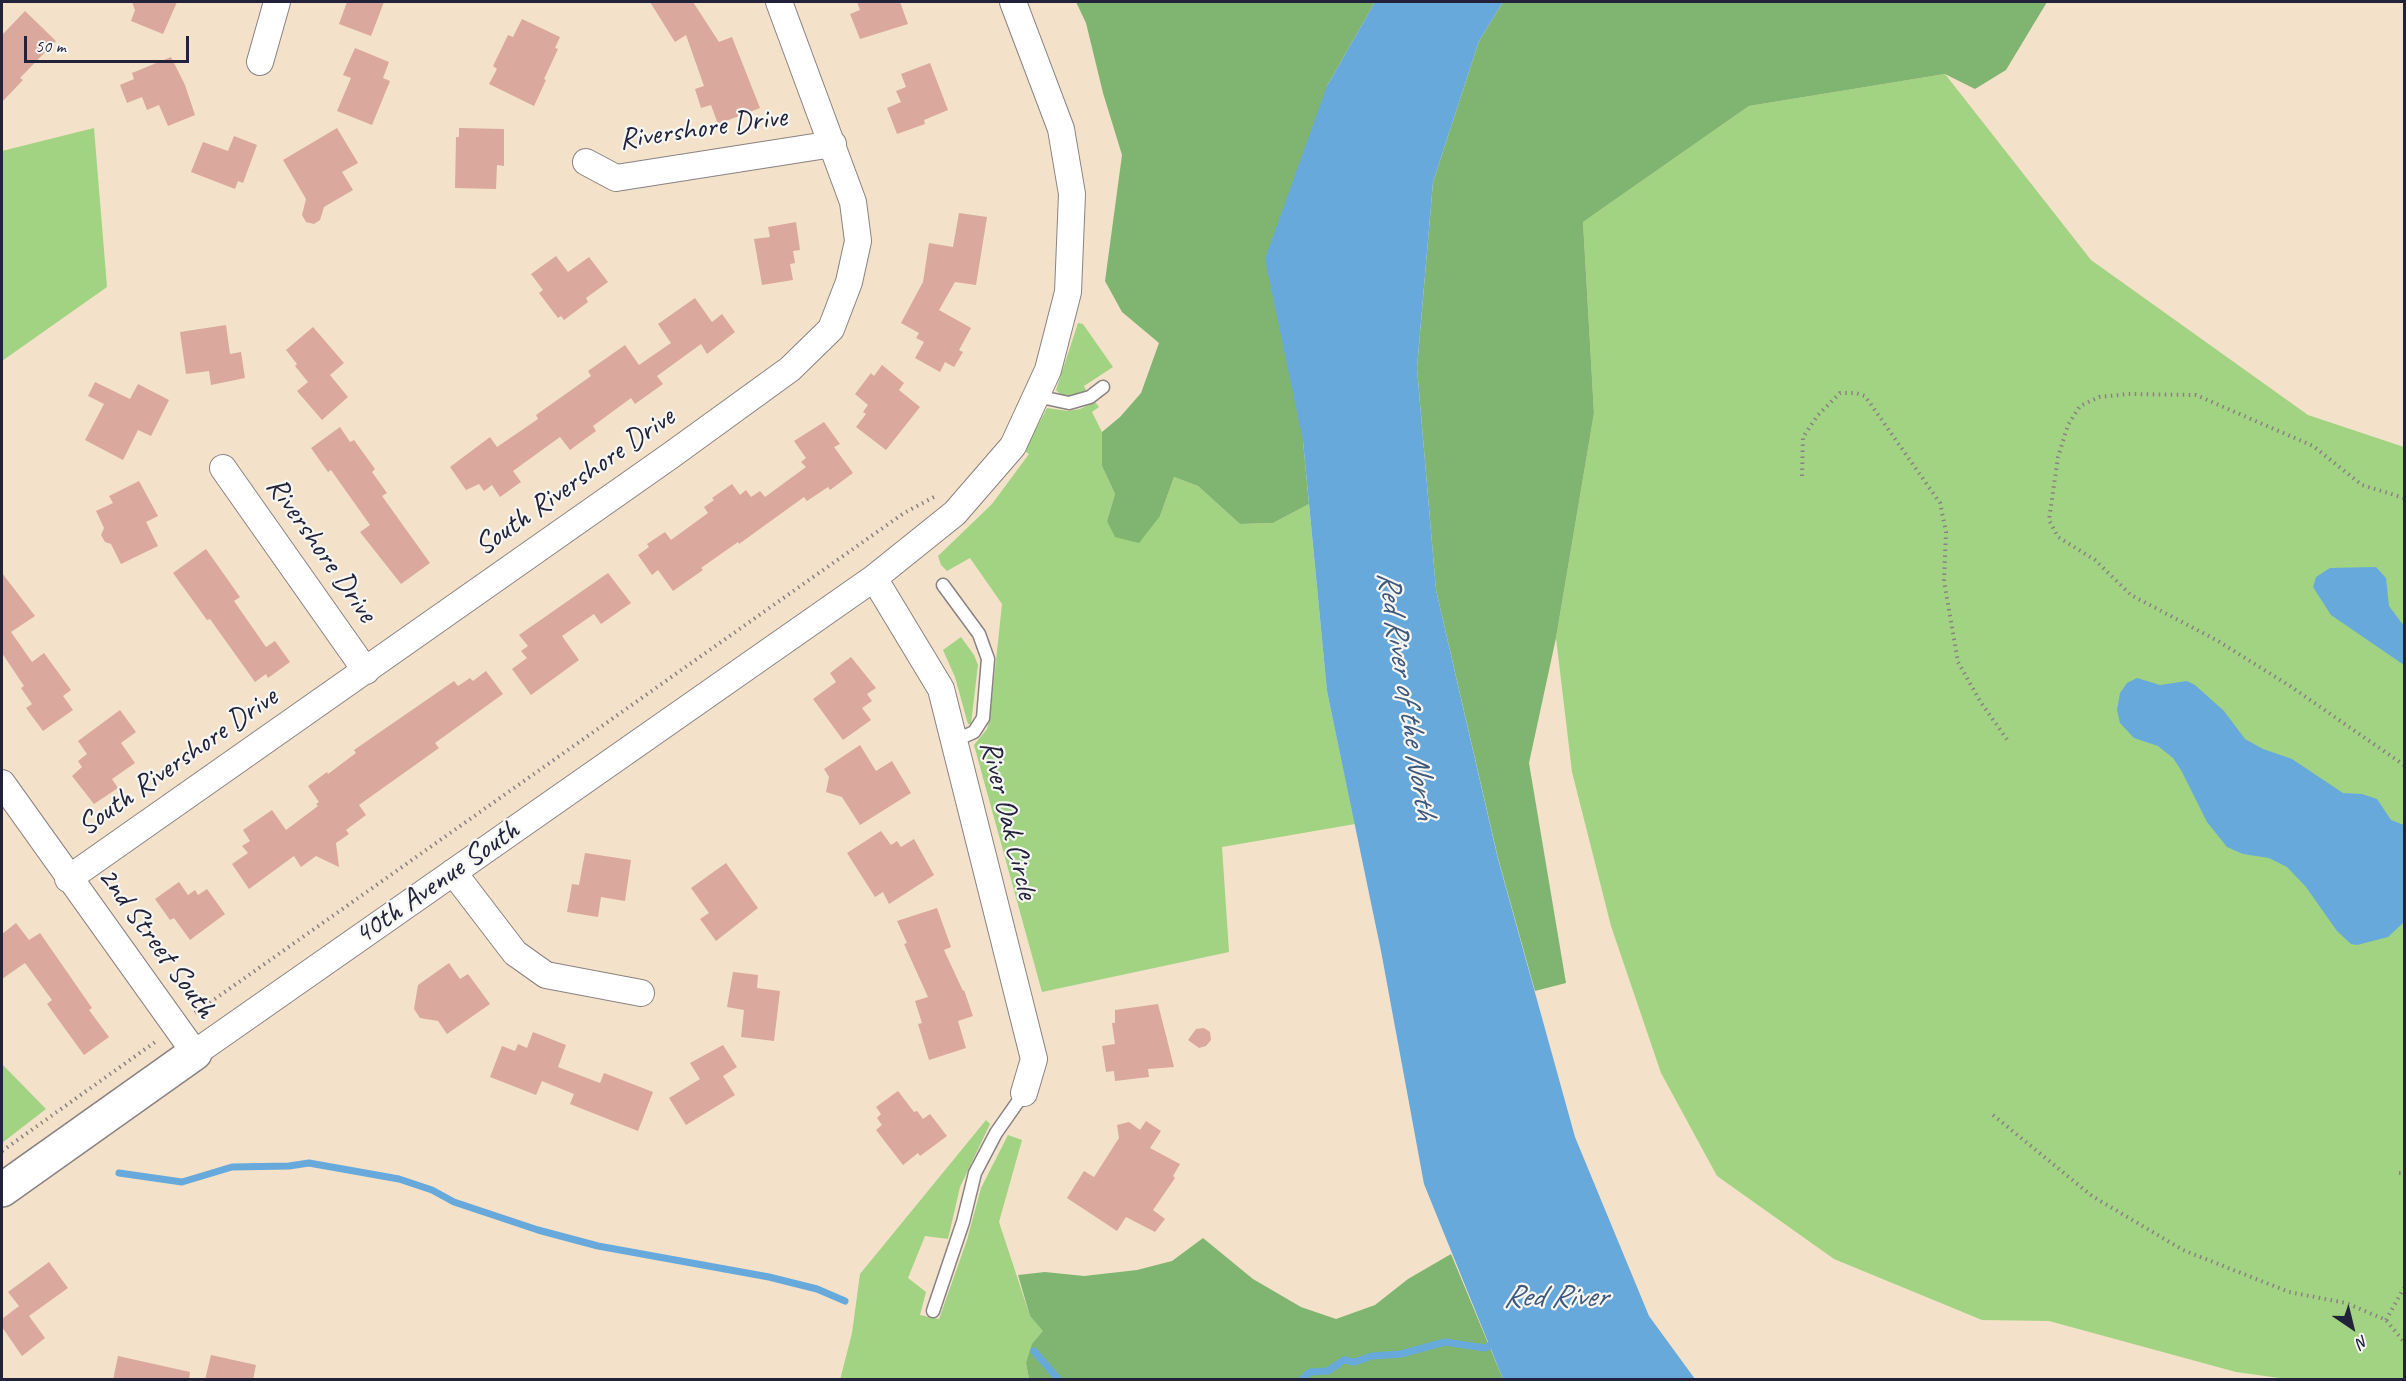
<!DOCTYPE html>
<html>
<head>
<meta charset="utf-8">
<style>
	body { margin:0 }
	#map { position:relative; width:2406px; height:1381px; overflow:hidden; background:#f3e2c9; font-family:Caveat,sans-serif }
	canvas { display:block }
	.frame { position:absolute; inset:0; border:3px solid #22223b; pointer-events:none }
	.north { position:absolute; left:2322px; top:1297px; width:60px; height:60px; -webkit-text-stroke:4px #f6f6f2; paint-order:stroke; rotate:145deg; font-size:16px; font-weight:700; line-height:24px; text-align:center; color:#22223b }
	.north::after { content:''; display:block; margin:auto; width:21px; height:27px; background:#22223b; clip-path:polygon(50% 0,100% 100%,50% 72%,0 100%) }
	.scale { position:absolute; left:24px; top:36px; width:165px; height:27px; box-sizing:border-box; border:3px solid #22223b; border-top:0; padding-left:8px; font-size:18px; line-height:21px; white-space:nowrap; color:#22223b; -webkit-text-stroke:4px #f6f6f2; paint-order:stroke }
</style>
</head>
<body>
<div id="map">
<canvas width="2406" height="1381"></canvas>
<div class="frame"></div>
<div class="north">N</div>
<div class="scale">50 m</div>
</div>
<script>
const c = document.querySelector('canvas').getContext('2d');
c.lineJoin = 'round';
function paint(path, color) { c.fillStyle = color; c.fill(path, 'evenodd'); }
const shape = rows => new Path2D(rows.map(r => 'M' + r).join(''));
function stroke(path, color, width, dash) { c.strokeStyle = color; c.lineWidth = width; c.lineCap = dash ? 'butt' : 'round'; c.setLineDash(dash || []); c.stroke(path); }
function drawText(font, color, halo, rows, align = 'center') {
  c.font = font + ' Caveat,sans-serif'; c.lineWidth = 4.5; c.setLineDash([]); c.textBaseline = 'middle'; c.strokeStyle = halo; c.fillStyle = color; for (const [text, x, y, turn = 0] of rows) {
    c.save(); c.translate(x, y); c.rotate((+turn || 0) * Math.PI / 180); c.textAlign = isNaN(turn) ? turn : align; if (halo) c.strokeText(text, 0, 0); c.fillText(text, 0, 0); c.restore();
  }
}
paint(shape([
	[1945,74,2091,260,2308,415,2404,447,2404,1379,2294,1380,2236,1372,2049,1321,1982,1320,1834,1259,1717,1176,1661,1073,1611,926,1572,772,1556,638,1594,413,1583,222,1749,106],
	[94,128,107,287,2,361,2,151],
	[1078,323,1083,324,1113,367,1084,386,1086,390,1078,395,1062,396,1056,390],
	[1095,402,1099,407,1092,412,1102,432,1102,466,1115,494,1107,521,1160,516,1174,477,1198,486,1240,524,1273,523,1309,504,1327,691,1355,824,1222,847,1229,952,1042,992,974,745,987,729,990,717,1002,604,970,558,947,571,941,565,938,556,992,504,1029,454,1024,451,1047,408,1068,411,1080,409],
	[961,637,974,655,978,665,971,724,968,724,955,677,943,650],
	[2,1064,46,1109,2,1143],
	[986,1120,990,1124,960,1187,948,1239,925,1236,908,1278,926,1292,920,1315,939,1319,967,1240,981,1188,1008,1135,1022,1140,999,1222,1030,1316,1044,1331,1026,1363,1029,1379,840,1380,852,1333,860,1274]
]), '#a1d383');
paint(shape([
	[1076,2,1375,2,1327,86,1303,441,1309,504,1273,523,1240,524,1198,486,1174,477,1160,516,1139,543,1115,537,1107,521,1115,494,1102,466,1102,432,1120,417,1141,393,1159,343,1122,312,1105,281,1122,155,1103,93,1086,23],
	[1503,2,2047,2,2006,70,1975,89,1945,74,1749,106,1583,222,1594,413,1556,638,1529,763,1566,983,1535,991,1498,858,1436,590,1417,368,1433,182,1479,41],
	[1203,1238,1253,1279,1301,1307,1336,1319,1375,1305,1408,1279,1451,1254,1503,1379,1029,1379,1026,1363,1032,1344,1043,1331,1030,1316,1018,1275,1045,1272,1084,1276,1137,1270,1172,1261]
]), '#80b571');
paint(shape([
	[1375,2,1503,2,1479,41,1433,182,1417,368,1436,590,1498,859,1575,1137,1649,1316,1695,1379,1503,1379,1424,1184,1381,951,1327,691,1303,441,1265,259,1327,86],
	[2376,567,2386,578,2389,606,2404,626,2404,665,2331,615,2313,587,2316,577,2330,568],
	[2137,678,2160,685,2187,681,2195,685,2224,711,2245,739,2263,749,2292,759,2343,793,2362,794,2377,799,2391,820,2404,825,2404,920,2403,923,2388,937,2357,945,2351,944,2337,931,2306,887,2287,867,2269,858,2243,854,2227,847,2207,822,2181,770,2173,758,2158,746,2134,738,2120,723,2117,710,2120,693,2127,683]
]), '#67a9db');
stroke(shape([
	[119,1173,182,1182,232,1167,289,1166,309,1163,399,1179,432,1190,454,1202,538,1230,598,1246,769,1277,817,1289,845,1301],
	[1034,1351,1059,1380],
	[1301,1380,1310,1372,1328,1371,1344,1360,1355,1362,1372,1356,1401,1354,1445,1342,1485,1348,1497,1342]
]), '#67a9db', 7);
paint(shape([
	[132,2,177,2,163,34,131,21,135,10],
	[347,2,384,2,371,36,339,24],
	[650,2,693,2,719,42,732,37,760,108,718,124,711,105,701,108,695,89,704,86,686,35,675,42],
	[857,2,900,2,908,24,860,39,850,14,860,10],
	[25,11,56,41,20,78,23,80,2,102,2,35],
	[522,19,560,37,555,48,558,49,544,79,546,80,534,106,489,84,497,69,493,66,508,35,513,37],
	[355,48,389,62,383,78,390,81,372,125,337,111,351,78,343,75],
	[171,57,185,85,195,115,168,126,159,105,147,110,142,97,127,103,120,85,134,79,132,73],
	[930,63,948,110,924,120,925,124,897,134,887,108,901,102,896,91,906,87,901,74],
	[337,128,358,163,342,172,353,190,324,207,320,220,314,224,306,222,302,215,306,199,283,160],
	[459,128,504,129,504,166,497,165,496,189,455,188,456,137,459,137],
	[234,136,257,145,243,183,238,181,235,189,191,172,203,142,228,151],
	[959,213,987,217,976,285,955,282,939,310,971,328,959,350,963,352,954,367,945,362,940,372,915,358,924,342,916,338,919,333,901,323,923,282,929,243,953,247],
	[796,222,800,250,793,251,795,263,790,264,793,280,762,285,754,239,770,237,768,227],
	[556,256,568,272,589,257,608,282,586,298,588,302,564,320,561,316,558,318,539,293,543,290,531,274],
	[695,298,712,322,722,314,735,332,707,354,701,344,657,376,663,384,635,404,631,398,593,426,596,431,570,450,560,437,513,471,521,482,500,497,492,485,484,491,479,484,466,490,450,467,490,437,497,447,538,419,536,415,591,376,588,371,625,345,639,365,671,343,658,324],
	[226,325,230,354,241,352,245,378,211,385,209,371,186,374,180,332],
	[313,327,344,363,330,375,348,397,322,420,297,391,308,382,295,366,297,364,286,350],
	[882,365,904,383,899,390,920,407,886,450,856,427,866,414,863,412,868,405,855,394,871,373,874,376],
	[95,382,130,399,138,384,169,400,151,436,138,430,123,460,85,440,104,404,88,396],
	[824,422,840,444,834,447,853,473,830,490,828,487,807,501,804,497,739,544,738,542,701,568,703,570,673,591,658,570,652,575,638,555,649,547,647,544,665,532,671,540,708,513,704,507,714,500,712,498,732,484,740,495,746,490,751,497,760,491,765,497,806,467,801,462,806,458,794,441],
	[340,427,350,442,354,440,375,469,372,472,387,493,382,496,430,563,401,584,360,532,370,525,331,470,328,472,311,448],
	[139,481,158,516,146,522,158,546,121,564,111,544,105,542,101,535,104,528,96,511,113,503,109,496],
	[206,549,240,597,234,601,266,647,275,641,290,662,268,678,266,674,255,682,210,619,207,620,173,573],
	[2,573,35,616,11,632,32,662,44,653,71,690,63,696,73,710,43,731,26,708,32,704,21,688,24,686,2,653],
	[608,573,631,603,601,624,594,614,562,636,579,660,531,695,512,669,527,658,521,651,528,646,519,635],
	[851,657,876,688,867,694,872,701,862,708,871,720,843,740,813,699,836,682,830,673],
	[486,671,503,694,435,743,439,748,359,805,366,815,346,830,349,834,336,843,339,867,316,856,301,867,294,856,249,889,232,864,248,853,242,846,250,841,243,830,272,810,286,830,318,806,316,804,319,802,308,786,327,772,328,774,356,753,354,750,454,681,458,686,470,678,473,681],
	[120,710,136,732,121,743,135,763,112,779,118,788,94,804,72,776,82,767,78,761,87,754,78,741],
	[860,745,876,771,892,761,911,793,860,825,842,797,826,792,829,777,824,769],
	[881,831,891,845,897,841,901,847,914,839,934,875,889,904,883,892,875,897,847,853],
	[585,853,631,860,625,901,601,897,598,917,567,912,572,884,579,885],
	[726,863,758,908,716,941,700,919,709,913,691,888],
	[179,882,188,895,195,890,198,895,207,889,225,914,190,940,174,918,170,920,155,899],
	[937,908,951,947,944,950,963,991,964,990,973,1016,958,1021,966,1048,929,1060,918,1024,922,1023,915,1001,928,997,904,944,907,943,897,921],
	[16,923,29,940,40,933,92,1008,89,1010,109,1037,84,1055,47,1004,52,1000,25,963,2,979,2,934],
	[449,963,460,979,468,974,490,1004,447,1034,438,1021,420,1018,414,1009,418,985],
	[733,972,758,975,757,988,780,991,774,1041,741,1037,744,1010,727,1007],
	[1158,1004,1174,1067,1148,1069,1149,1077,1115,1081,1114,1071,1106,1072,1102,1046,1115,1044,1112,1023,1115,1023,1115,1010],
	[1204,1028,1210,1032,1211,1040,1206,1046,1199,1048,1188,1040,1196,1029],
	[533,1032,566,1045,558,1067,600,1083,604,1073,653,1092,638,1131,570,1104,574,1094,542,1081,536,1095,490,1077,502,1046,515,1051,518,1044,527,1048],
	[723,1045,737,1067,723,1076,735,1095,686,1125,669,1098,700,1079,690,1063],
	[898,1091,914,1112,917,1111,923,1119,930,1114,947,1136,920,1156,918,1153,903,1165,876,1130,882,1125,877,1118,881,1114,876,1107],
	[1146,1121,1161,1131,1150,1148,1180,1164,1173,1176,1175,1178,1153,1210,1165,1219,1155,1232,1126,1217,1117,1231,1067,1198,1084,1171,1094,1177,1119,1138,1117,1125,1129,1122,1140,1130],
	[49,1262,68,1288,29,1316,45,1338,22,1356,2,1327,2,1319,19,1306,8,1292],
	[211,1355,256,1365,253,1380,205,1380],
	[118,1356,190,1372,189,1380,113,1380]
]), '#daa89c');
const lane = shape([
	[1036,396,1069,403,1090,397,1103,387],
	[943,585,979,634,988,659,983,718,974,732,954,741],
	[933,1311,963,1222,975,1173,996,1133,1024,1093]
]);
const street = shape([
	[260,62,277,2],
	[586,162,616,178,833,144],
	[223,468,366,671],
	[874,578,941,689,1034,1059,1024,1093],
	[2,783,195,1053,874,578,955,513,1013,446,1048,370,1068,292,1072,194,1061,129,1013,2],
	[453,872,515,953,546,975,641,993],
	[68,879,670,456,790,369,831,329,849,282,858,241,853,202,779,2]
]);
const secondary = shape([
	[2,1190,195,1053]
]);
stroke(lane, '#8a8282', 15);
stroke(street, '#8a8282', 28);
stroke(secondary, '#8a8282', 36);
stroke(shape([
	[1802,476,1803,437,1818,415,1840,393,1856,393,1865,396,1940,503,1946,532,1944,581,1958,662,1980,701,2008,741],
	[2404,498,2362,485,2313,446,2196,395,2128,394,2099,397,2080,406,2068,425,2058,457,2049,520,2058,537,2095,560,2131,595,2218,641,2290,686,2404,765],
	[195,1013,904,513,934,497],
	[1993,1115,2092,1196,2183,1250,2289,1292,2346,1303,2386,1320,2404,1342],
	[2,1151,158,1040],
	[2399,1173,2404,1173],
	[2386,1320,2404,1288]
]), '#8a8282', 4, [1.5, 4.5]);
stroke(lane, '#fff', 12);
stroke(street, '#fff', 26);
stroke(secondary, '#fff', 33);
drawText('30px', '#22223b', '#f6f6f2', [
	["Rivershore Drive",703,129,-8],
	["South Rivershore Drive",575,482,-35],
	["Rivershore Drive",321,550,55],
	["South Rivershore Drive",178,762,-35],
	["River Oak Circle",1008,820,76],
	["40th Avenue South",437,883,-35],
	["2nd Street South",156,943,54]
]);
drawText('italic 32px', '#3e587b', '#f6f6f2', [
	["Red River of the North",1406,695,81],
	["Red River",1555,1298]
]);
</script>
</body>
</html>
